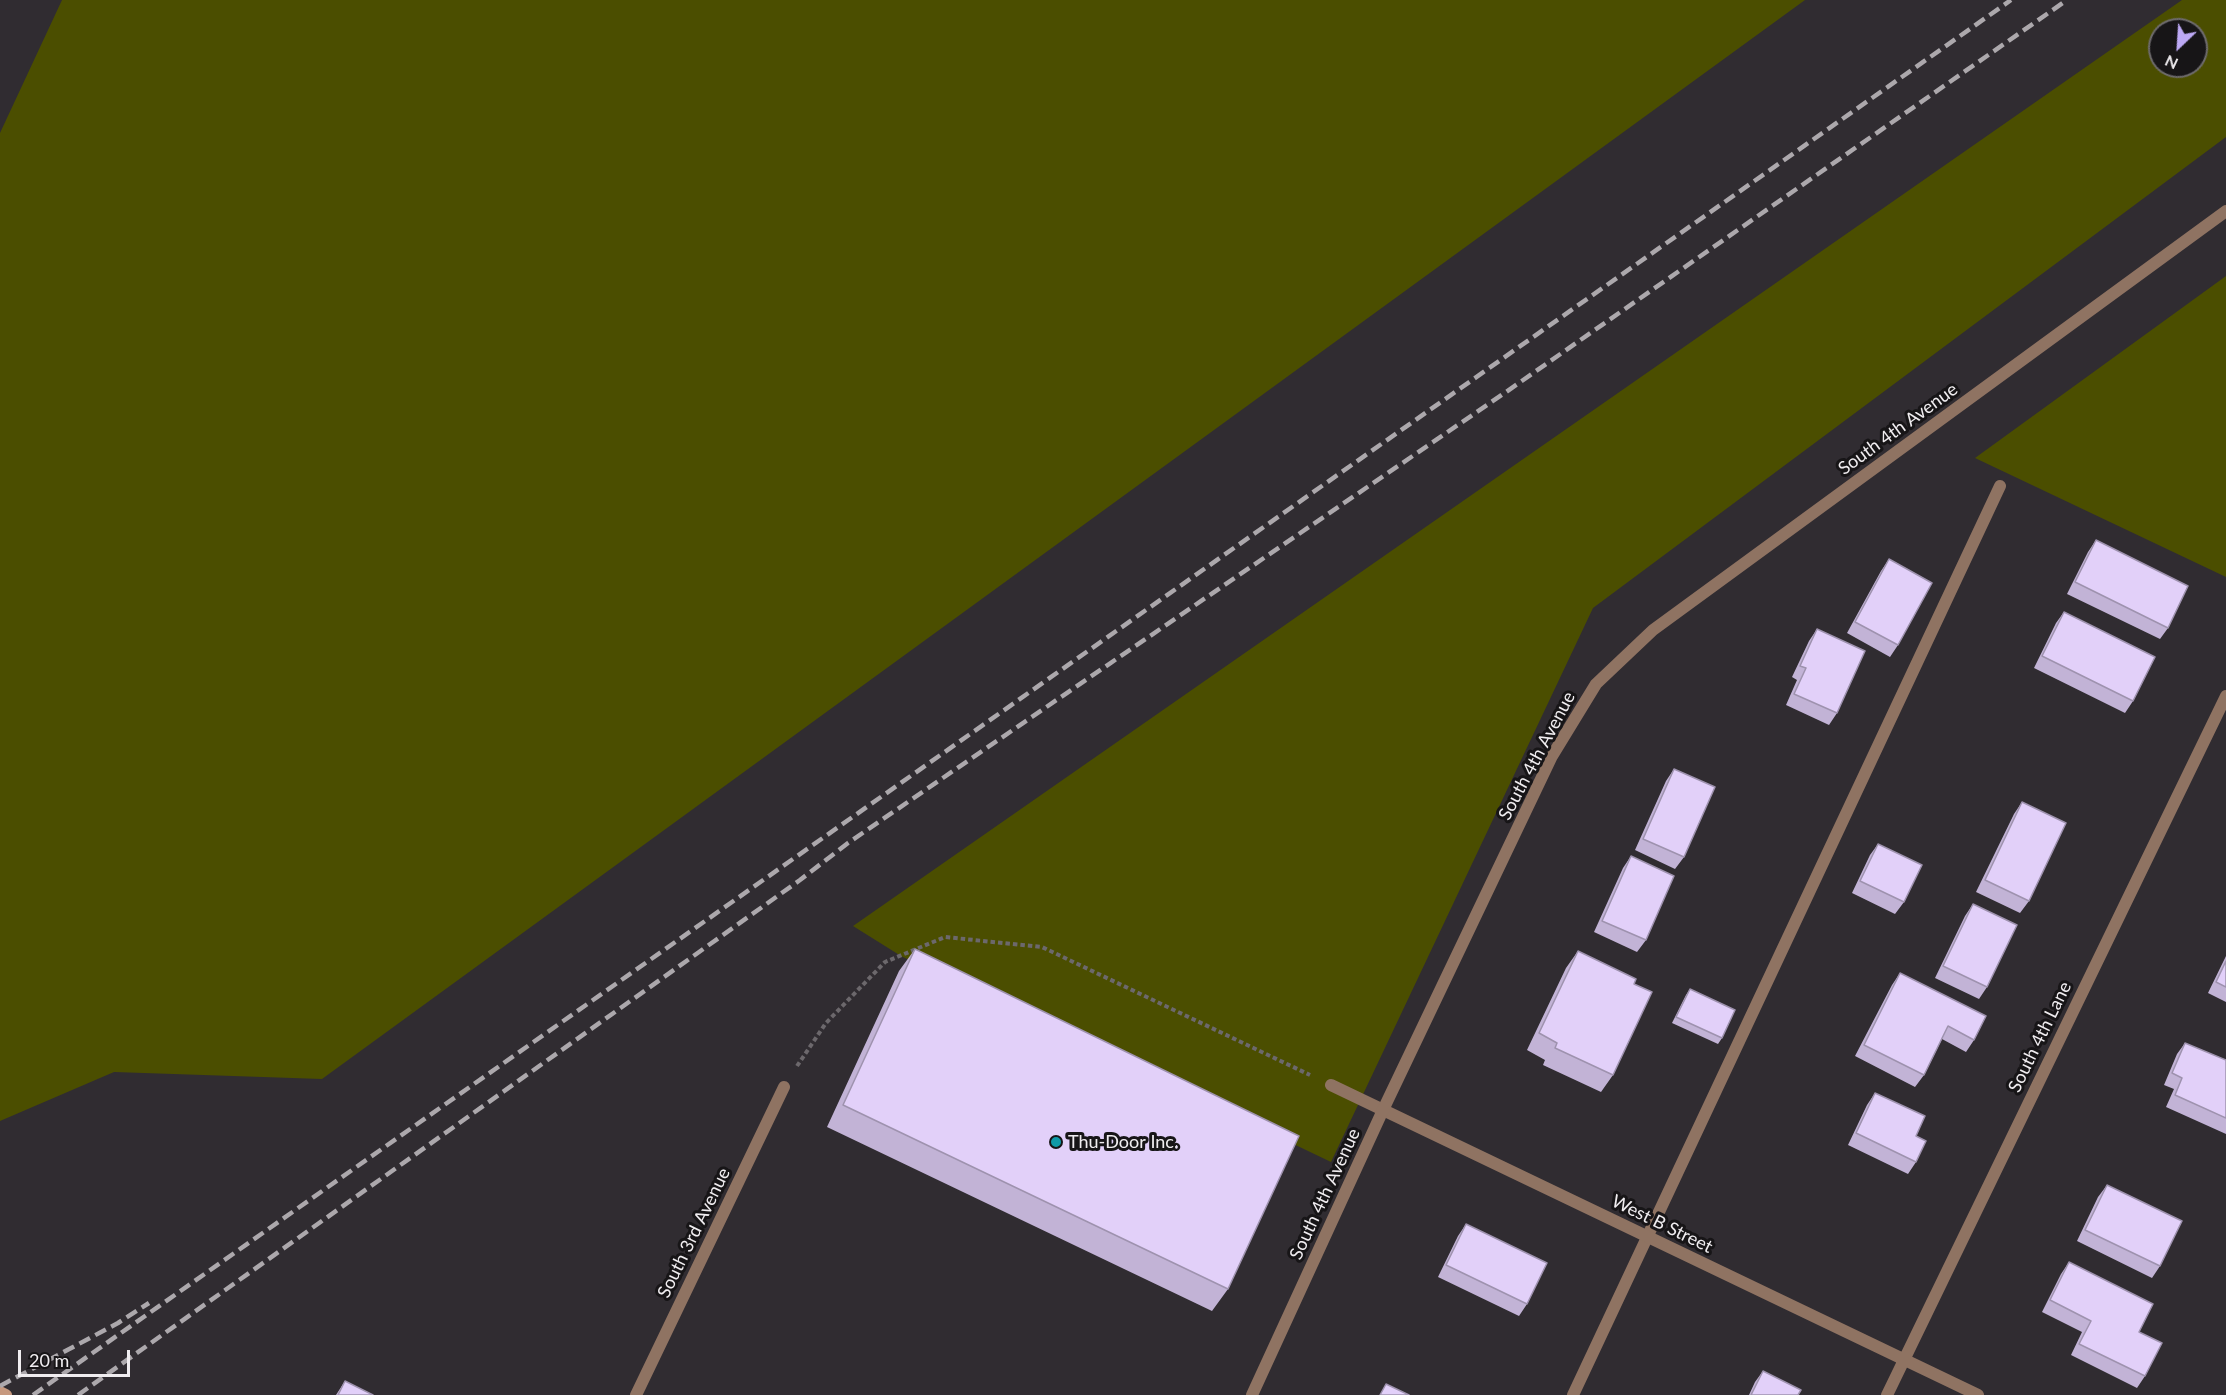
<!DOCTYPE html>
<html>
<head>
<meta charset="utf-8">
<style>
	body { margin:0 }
	#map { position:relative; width:2226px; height:1395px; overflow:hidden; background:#302c31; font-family:Lato,sans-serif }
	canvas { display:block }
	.north { position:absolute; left:2148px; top:18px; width:60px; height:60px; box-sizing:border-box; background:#171517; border:2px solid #6e6b6e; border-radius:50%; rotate:205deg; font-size:16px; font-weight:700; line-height:24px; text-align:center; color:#f0edf0 }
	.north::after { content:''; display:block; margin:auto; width:21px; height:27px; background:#bda9f5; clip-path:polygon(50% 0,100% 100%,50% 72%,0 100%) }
	.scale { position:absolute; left:18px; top:1350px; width:112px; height:27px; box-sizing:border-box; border:3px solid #f0edf0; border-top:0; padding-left:8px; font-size:18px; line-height:21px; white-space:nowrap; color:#f0edf0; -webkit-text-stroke:4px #171517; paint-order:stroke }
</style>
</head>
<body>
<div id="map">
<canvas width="2226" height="1395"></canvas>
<div class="north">N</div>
<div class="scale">20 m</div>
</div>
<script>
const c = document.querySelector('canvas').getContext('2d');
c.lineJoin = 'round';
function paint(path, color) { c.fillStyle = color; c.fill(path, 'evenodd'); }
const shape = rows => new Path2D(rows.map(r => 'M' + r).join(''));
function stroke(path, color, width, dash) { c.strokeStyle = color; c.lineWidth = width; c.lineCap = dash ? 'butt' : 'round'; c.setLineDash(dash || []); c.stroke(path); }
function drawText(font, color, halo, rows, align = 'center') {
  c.font = font + ' Lato,sans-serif'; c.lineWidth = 6; c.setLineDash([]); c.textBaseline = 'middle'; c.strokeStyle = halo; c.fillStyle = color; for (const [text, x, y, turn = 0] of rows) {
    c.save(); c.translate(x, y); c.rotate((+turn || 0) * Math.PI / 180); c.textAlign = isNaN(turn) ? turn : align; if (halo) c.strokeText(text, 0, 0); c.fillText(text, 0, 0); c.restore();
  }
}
paint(shape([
	[62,0,1805,0,322,1079,114,1072,0,1121,0,133],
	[2182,0,2226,0,2226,137,1593,608,1331,1162,901,956,853,926],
	[2160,30,2196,30,2196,66,2160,66],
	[2226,276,2226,577,1975,458]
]), '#4b4e00');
stroke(shape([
	[797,1066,826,1023,885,962,945,937,1042,947,1310,1075]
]), '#6c686c', 4, [4.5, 3]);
stroke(shape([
	[1573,1395,2000,486]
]), '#8f7362', 12);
stroke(shape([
	[1331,1085,1978,1395],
	[636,1395,784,1087],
	[1887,1395,2226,696]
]), '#8f7362', 12);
stroke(shape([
	[1252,1395,1383,1110,1552,756,1596,684,1653,630,2226,211]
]), '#8f7362', 12);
stroke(shape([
	[0,1392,6,1395]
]), '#c7997f', 12);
stroke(shape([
	[0,1386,118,1323,149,1303],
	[33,1395,2011,0],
	[78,1395,800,880,848,843,1506,392,2067,0]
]), '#aca8ac', 4.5, [12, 6]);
paint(shape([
	[2096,540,2168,628,2160,639,2067,594,2088,552],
	[1889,559,1898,645,1890,657,1847,633,1881,571],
	[2064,612,2133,701,2125,713,2034,668,2056,623],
	[1817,629,1837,713,1829,725,1786,705,1797,680,1792,677,1809,641],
	[1674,769,1684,857,1675,869,1635,850,1666,781],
	[2022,802,2029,901,2020,913,1976,892,2014,814],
	[1878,844,1904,902,1895,914,1852,893,1870,855],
	[1631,856,1646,940,1637,952,1594,932,1623,868],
	[1973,904,1987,987,1979,999,1935,978,1965,916],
	[915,949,1228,1289,1212,1311,827,1127,899,971],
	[1578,951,1634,984,1613,1075,1601,1092,1543,1065,1545,1060,1527,1050,1566,968],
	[2226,956,2226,1002,2208,993],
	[1900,973,1974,1040,1966,1052,1942,1039,1924,1075,1915,1087,1855,1056,1892,985],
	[1690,989,1722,1038,1718,1044,1672,1023,1686,995],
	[2185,1043,2226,1060,2226,1134,2166,1107,2174,1089,2164,1085,2177,1054],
	[1875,1093,1916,1136,1916,1162,1908,1174,1848,1145,1867,1105],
	[2107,1185,2160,1266,2152,1278,2077,1241,2098,1197],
	[1466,1224,1527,1304,1519,1316,1438,1277,1458,1236],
	[2069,1262,2139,1332,2145,1376,2137,1388,2071,1355,2082,1332,2042,1312,2061,1274],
	[1763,1371,1798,1395,1749,1395,1755,1382],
	[345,1381,373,1395,336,1395]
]), '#c2b3d6');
const building = shape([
	[2096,540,2188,586,2168,628,2075,582,2096,540],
	[1889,559,1932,583,1898,645,1855,622,1889,559],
	[2064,612,2155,657,2133,701,2042,656,2064,612],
	[1817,629,1865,651,1837,713,1794,694,1806,668,1800,666,1817,629],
	[1674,769,1715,787,1684,857,1643,839,1674,769],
	[2022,802,2066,823,2029,901,1985,880,2022,802],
	[1878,844,1922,865,1904,902,1860,881,1878,844],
	[1631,856,1674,876,1646,940,1602,921,1631,856],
	[1973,904,2017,925,1987,987,1943,966,1973,904],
	[915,949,1299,1136,1228,1289,843,1105,915,949],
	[1578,951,1636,979,1634,984,1652,992,1613,1075,1555,1048,1557,1043,1539,1033,1578,951],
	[2226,961,2226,987,2216,982,2226,961],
	[1900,973,1986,1016,1974,1040,1948,1026,1924,1075,1864,1045,1900,973],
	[1690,989,1735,1010,1722,1038,1676,1017,1690,989],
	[2185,1043,2226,1060,2226,1118,2175,1095,2182,1078,2172,1073,2185,1043],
	[1875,1093,1925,1116,1916,1136,1926,1141,1916,1162,1856,1133,1875,1093],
	[2107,1185,2182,1221,2160,1266,2085,1230,2107,1185],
	[1466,1224,1547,1263,1527,1304,1446,1265,1466,1224],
	[2069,1262,2153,1304,2139,1332,2162,1343,2145,1376,2079,1344,2091,1321,2050,1300,2069,1262],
	[1763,1371,1801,1390,1798,1395,1751,1395,1763,1371],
	[345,1381,373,1395,338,1395,345,1381],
	[1386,1384,1409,1395,1380,1395,1386,1384]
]);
paint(building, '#e2d0f9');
stroke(building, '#9e92ae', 1.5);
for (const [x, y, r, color] of [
	[1056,1142,6,"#0f9aa8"]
]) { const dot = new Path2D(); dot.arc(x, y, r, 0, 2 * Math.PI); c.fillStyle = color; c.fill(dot); stroke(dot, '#171517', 2); }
drawText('18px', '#f0edf0', '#171517', [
	["South 4th Avenue",1898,429,-36],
	["South 4th Avenue",1537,756,-62],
	["South 4th Lane",2040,1037,-64],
	["South 4th Avenue",1325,1194,-65],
	["West B Street",1662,1224,26],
	["South 3rd Avenue",694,1233,-64]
]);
drawText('18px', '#f0edf0', '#171517', [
	["Thu-Door Inc.",1068,1142]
], 'left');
</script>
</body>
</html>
